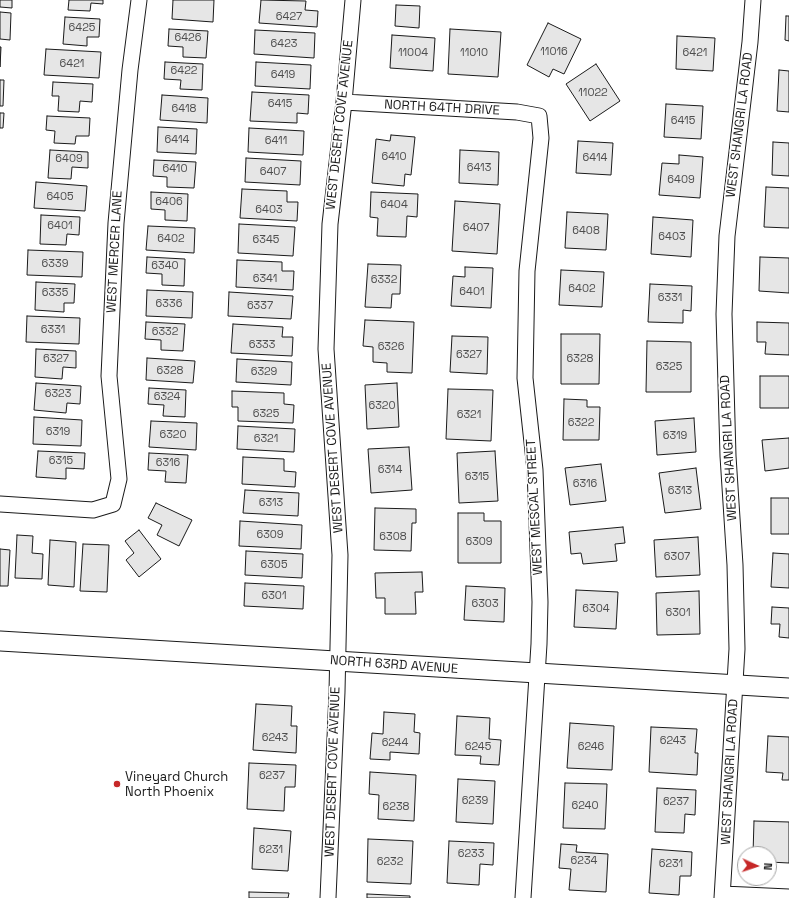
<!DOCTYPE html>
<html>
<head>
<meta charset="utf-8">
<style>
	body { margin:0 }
	#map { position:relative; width:789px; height:898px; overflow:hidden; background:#fff; font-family:"Space Grotesk",sans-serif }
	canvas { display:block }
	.north { position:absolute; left:737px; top:846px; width:40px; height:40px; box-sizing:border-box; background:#fff; border:1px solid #a3a3a3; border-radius:50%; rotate:93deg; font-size:11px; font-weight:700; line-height:16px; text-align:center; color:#1a1a1a }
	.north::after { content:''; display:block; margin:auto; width:14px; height:18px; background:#c62828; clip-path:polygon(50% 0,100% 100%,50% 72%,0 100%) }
</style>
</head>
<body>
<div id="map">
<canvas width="789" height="898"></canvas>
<div class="north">N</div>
</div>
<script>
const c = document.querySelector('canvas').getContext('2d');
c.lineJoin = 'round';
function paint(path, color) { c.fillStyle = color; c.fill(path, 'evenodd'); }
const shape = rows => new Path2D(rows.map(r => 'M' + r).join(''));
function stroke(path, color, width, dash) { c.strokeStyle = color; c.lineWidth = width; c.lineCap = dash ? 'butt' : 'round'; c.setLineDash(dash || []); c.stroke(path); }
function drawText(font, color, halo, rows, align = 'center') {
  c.font = font + ' "Space Grotesk",sans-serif'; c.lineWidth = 3; c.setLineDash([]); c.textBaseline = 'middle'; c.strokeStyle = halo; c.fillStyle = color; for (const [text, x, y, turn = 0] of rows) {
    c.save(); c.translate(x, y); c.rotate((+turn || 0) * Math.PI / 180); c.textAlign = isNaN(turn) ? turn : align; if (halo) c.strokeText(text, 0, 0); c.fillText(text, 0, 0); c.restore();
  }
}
const building = shape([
	[0,0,12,0,12,8,0,7,0,0],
	[69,0,103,0,103,4,91,3,90,11,68,10,69,0],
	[173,0,214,0,213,22,172,19,173,0],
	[261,0,306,1,305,10,318,11,317,27,259,23,261,0],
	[396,5,420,6,419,28,395,26,396,5],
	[0,12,11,13,10,40,0,39,0,12],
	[786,16,789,16,789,41,785,40,786,16],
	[65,17,100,19,99,37,87,37,87,46,63,44,65,17],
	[548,23,581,39,564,74,553,69,549,77,527,65,548,23],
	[169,29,208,31,206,58,183,57,183,47,168,46,169,29],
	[450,29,501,32,498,77,448,74,450,29],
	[255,30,315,33,314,58,254,54,255,30],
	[392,35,435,38,433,71,390,68,392,35],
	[677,36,715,38,713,71,676,69,677,36],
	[0,47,1,47,0,67,0,47],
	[46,49,101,52,99,78,44,75,46,49],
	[165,62,203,64,202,90,180,89,181,80,164,79,165,62],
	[256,62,311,65,310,89,255,86,256,62],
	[596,64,620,101,590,121,566,84,596,64],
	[779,70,789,71,789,112,777,111,779,70],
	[0,80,4,80,3,106,0,106,0,80],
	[53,82,93,84,92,102,80,101,79,112,58,111,59,96,52,96,53,82],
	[252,92,309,95,308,114,297,113,297,123,250,121,252,92],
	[162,95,208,98,207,123,160,120,162,95],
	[666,104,703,106,701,139,664,137,666,104],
	[0,113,4,113,3,128,0,128,0,113],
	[47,116,90,118,89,136,76,136,75,144,54,143,55,131,46,130,47,116],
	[158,127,197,129,196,154,157,152,158,127],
	[249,128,304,131,303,155,248,152,249,128],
	[391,135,415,137,411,175,405,174,404,186,372,183,376,139,390,141,391,135],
	[578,141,613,143,611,175,576,173,578,141],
	[773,142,789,143,789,176,772,175,773,142],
	[50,150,88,152,88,168,72,167,71,179,48,178,50,150],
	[460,150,499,152,498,185,459,183,460,150],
	[679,155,703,157,700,198,659,195,662,163,679,164,679,155],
	[246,158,301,161,300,185,245,182,246,158],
	[154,160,196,162,194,188,167,187,167,177,153,176,154,160],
	[36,182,87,186,85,211,34,208,36,182],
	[766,187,789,188,789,228,764,227,766,187],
	[242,189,287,191,287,202,298,202,297,221,240,218,242,189],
	[151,192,188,194,187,221,165,220,165,210,151,209,151,192],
	[371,192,418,194,417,217,407,216,406,237,377,236,378,218,370,217,371,192],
	[455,201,500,204,497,254,452,251,455,201],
	[567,212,608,214,606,250,565,248,567,212],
	[41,215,80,217,79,235,67,234,66,245,40,244,41,215],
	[653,217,693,220,691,257,651,254,653,217],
	[239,224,295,227,293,256,238,253,239,224],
	[148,226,195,228,194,253,146,250,148,226],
	[28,250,83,252,82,277,27,275,28,250],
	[147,257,185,259,184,286,162,285,162,274,146,273,147,257],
	[760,257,789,258,789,293,759,291,760,257],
	[237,260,282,262,282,271,294,271,293,290,236,287,237,260],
	[368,264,401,265,400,294,392,294,391,308,365,307,368,264],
	[465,267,493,268,491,308,451,306,453,276,465,277,465,267],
	[561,270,604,272,602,307,559,305,561,270],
	[36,282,75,284,74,303,64,303,64,312,35,310,36,282],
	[650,284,692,286,691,311,683,310,683,323,648,322,650,284],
	[147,290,193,292,192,318,146,316,147,290],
	[229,292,293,296,291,319,228,316,229,292],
	[27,316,80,318,79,344,26,342,27,316],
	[365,320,414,322,412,373,387,372,387,363,373,362,373,347,363,346,365,320],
	[146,322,185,324,183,351,161,350,161,340,145,339,146,322],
	[757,322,789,323,789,355,765,354,766,342,757,342,757,322],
	[233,324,283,327,282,337,293,337,292,356,231,353,233,324],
	[561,334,600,334,599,384,561,384,561,334],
	[452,336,488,337,487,374,450,372,452,336],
	[647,341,691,342,691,392,646,392,647,341],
	[36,349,76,351,76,368,63,367,62,379,35,377,36,349],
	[147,358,195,361,193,383,146,380,147,358],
	[237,359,292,362,291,385,236,382,237,359],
	[760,376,789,376,789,408,760,408,760,376],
	[36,383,81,386,80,404,67,403,66,413,34,410,36,383],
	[397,383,399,427,367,429,365,385,397,383],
	[149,388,186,390,185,417,163,416,164,405,148,404,149,388],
	[448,389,493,390,491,441,446,439,448,389],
	[232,391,284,393,284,404,294,405,293,423,238,421,238,407,232,407,232,391],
	[564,399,587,400,587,407,600,407,599,440,563,440,564,399],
	[34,417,82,420,81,446,33,444,34,417],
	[694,418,696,452,657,455,655,421,694,418],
	[151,421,197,423,196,450,149,447,151,421],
	[238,426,295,429,294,452,237,449,238,426],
	[789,438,789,468,765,471,762,440,789,438],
	[409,447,412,490,371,493,368,449,409,447],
	[38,451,85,453,84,469,66,468,66,479,36,477,38,451],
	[495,451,498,501,459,503,457,453,495,451],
	[149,453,188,455,186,483,165,482,166,471,148,470,149,453],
	[243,457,284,459,284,471,296,472,295,487,242,484,243,457],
	[601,464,606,501,570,505,565,468,601,464],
	[696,468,701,509,665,513,659,473,696,468],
	[245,490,299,493,298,516,243,513,245,490],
	[771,498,789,498,789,534,771,534,771,498],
	[156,503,192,520,179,546,157,535,162,525,148,518,156,503],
	[375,508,416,509,416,523,412,523,411,551,374,550,375,508],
	[458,513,484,513,484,521,501,521,501,563,458,563,458,513],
	[240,521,302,525,301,549,239,546,240,521],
	[623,527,625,543,615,544,617,561,583,564,581,553,571,554,569,532,623,527],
	[139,530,161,559,139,577,126,560,134,553,125,541,139,530],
	[17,535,33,536,32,553,43,554,42,579,15,578,17,535],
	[698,537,700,575,656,577,654,540,698,537],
	[50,540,76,542,74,587,48,585,50,540],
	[83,544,109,545,107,592,80,591,83,544],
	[0,549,10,550,8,586,0,586,0,549],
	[246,551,303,554,302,578,245,575,246,551],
	[773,553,789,554,789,588,771,587,773,553],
	[422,572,423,592,415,592,416,614,385,614,385,598,376,598,375,573,422,572],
	[245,583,304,586,303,609,244,606,245,583],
	[466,586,505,588,504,622,464,620,466,586],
	[576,590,618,592,616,629,574,627,576,590],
	[699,591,700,634,657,635,656,593,699,591],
	[772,607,789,608,789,638,779,637,780,624,771,624,772,607],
	[256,704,292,706,291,726,297,726,296,753,253,750,256,704],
	[384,712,415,714,414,732,420,733,419,754,390,752,390,760,370,759,372,733,383,734,384,712],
	[457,716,490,718,489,739,501,740,499,765,480,764,481,756,455,755,457,716],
	[570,723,614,726,612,770,567,768,570,723],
	[651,727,697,729,695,753,698,753,697,775,649,772,651,727],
	[768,736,789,737,789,780,782,780,783,773,766,772,768,736],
	[249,763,296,765,295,787,285,787,284,811,247,809,249,763],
	[370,772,416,775,414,821,378,819,379,795,369,794,370,772],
	[458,779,495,781,493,824,456,822,458,779],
	[565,783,607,784,605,829,563,828,565,783],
	[657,788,696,790,695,815,685,814,684,833,655,832,657,788],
	[754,821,789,822,789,863,769,862,769,854,753,854,754,821],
	[254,828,291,831,288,871,252,869,254,828],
	[368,839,413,841,411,884,367,882,368,839],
	[449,841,494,843,493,865,480,864,479,885,447,883,449,841],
	[561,844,577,845,576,852,608,854,606,892,569,890,571,869,559,868,561,844],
	[652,849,692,852,691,876,680,876,679,895,649,893,652,849],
	[249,892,289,893,288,898,249,898,249,892],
	[367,894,410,896,410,898,367,898,367,894]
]);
paint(building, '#e6e6e6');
stroke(building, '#1a1a1a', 1);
const minor = shape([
	[344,102,517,112,539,116,541,138,527,271,525,378,535,470,540,602,539,644,523,898],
	[0,504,93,510,113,504,119,479,109,376,116,223,130,70,139,0],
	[723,894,789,897],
	[328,898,337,692,340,555,326,349,330,224,344,102,353,0],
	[722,898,737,649,735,565,728,456,724,314,727,236,750,42,753,0]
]);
const tertiary = shape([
	[0,641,789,688]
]);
stroke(minor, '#1a1a1a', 17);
stroke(tertiary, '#1a1a1a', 21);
stroke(minor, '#fff', 15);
stroke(tertiary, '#fff', 19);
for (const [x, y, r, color] of [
	[117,784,4,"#c62828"]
]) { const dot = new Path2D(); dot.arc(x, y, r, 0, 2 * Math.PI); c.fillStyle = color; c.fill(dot); stroke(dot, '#fff', 1.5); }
drawText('11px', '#4d4d4d', null, [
	["6427",289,17],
	["6425",82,28],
	["6426",188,38],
	["6423",284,44],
	["11016",554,52],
	["11004",413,53],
	["11010",474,53],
	["6421",695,53],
	["6421",72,64],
	["6422",184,71],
	["6419",283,75],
	["11022",593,93],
	["6415",280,104],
	["6418",184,109],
	["6415",683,121],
	["6414",177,140],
	["6411",276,141],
	["6410",394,157],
	["6414",595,158],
	["6409",69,159],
	["6413",479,168],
	["6410",175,169],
	["6407",273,172],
	["6409",681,180],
	["6405",60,197],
	["6406",169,202],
	["6404",394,205],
	["6403",269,210],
	["6401",60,226],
	["6407",476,228],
	["6408",586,231],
	["6403",672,237],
	["6402",171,239],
	["6345",266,240],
	["6339",55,264],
	["6340",165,266],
	["6341",265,279],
	["6332",384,280],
	["6402",582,289],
	["6401",472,292],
	["6335",55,293],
	["6331",670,298],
	["6336",169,304],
	["6337",260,306],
	["6331",53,330],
	["6332",165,332],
	["6333",262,345],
	["6326",391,347],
	["6327",469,355],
	["6327",56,359],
	["6328",580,359],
	["6325",669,367],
	["6328",170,371],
	["6329",264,372],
	["6323",58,394],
	["6324",167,397],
	["6320",382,406],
	["6325",266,414],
	["6321",469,415],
	["6322",581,423],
	["6319",58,432],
	["6320",173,435],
	["6319",675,436],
	["6321",266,439],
	["6315",61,461],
	["6316",168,463],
	["6314",390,470],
	["6315",477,477],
	["6316",585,484],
	["6313",680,491],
	["6313",271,503],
	["6309",270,535],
	["6308",393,537],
	["6309",479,542],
	["6307",677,557],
	["6305",274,565],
	["6301",274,596],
	["6303",485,604],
	["6304",596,609],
	["6301",678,613],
	["6243",275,738],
	["6243",673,741],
	["6244",395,743],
	["6245",478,747],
	["6246",591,747],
	["6237",272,776],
	["6239",475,801],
	["6237",676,802],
	["6240",585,806],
	["6238",396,807],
	["6231",271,850],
	["6233",471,854],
	["6234",584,861],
	["6232",390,862],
	["6231",671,864]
]);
drawText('13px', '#1a1a1a', '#fff', [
	["NORTH 64TH DRIVE",442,108,3],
	["WEST DESERT COVE AVENUE",340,125,-84],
	["WEST SHANGRI LA ROAD",740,125,-83],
	["WEST MERCER LANE",115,252,-87],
	["WEST DESERT COVE AVENUE",333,448,-94],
	["WEST SHANGRI LA ROAD",729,448,-93],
	["WEST MESCAL STREET",535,507,-93],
	["NORTH 63RD AVENUE",394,665,4],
	["WEST DESERT COVE AVENUE",333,772,-88],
	["WEST SHANGRI LA ROAD",730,772,-87]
]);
drawText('13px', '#1a1a1a', '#fff', [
	["Vineyard Church",125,777],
	["North Phoenix",125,792]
], 'left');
</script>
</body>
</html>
